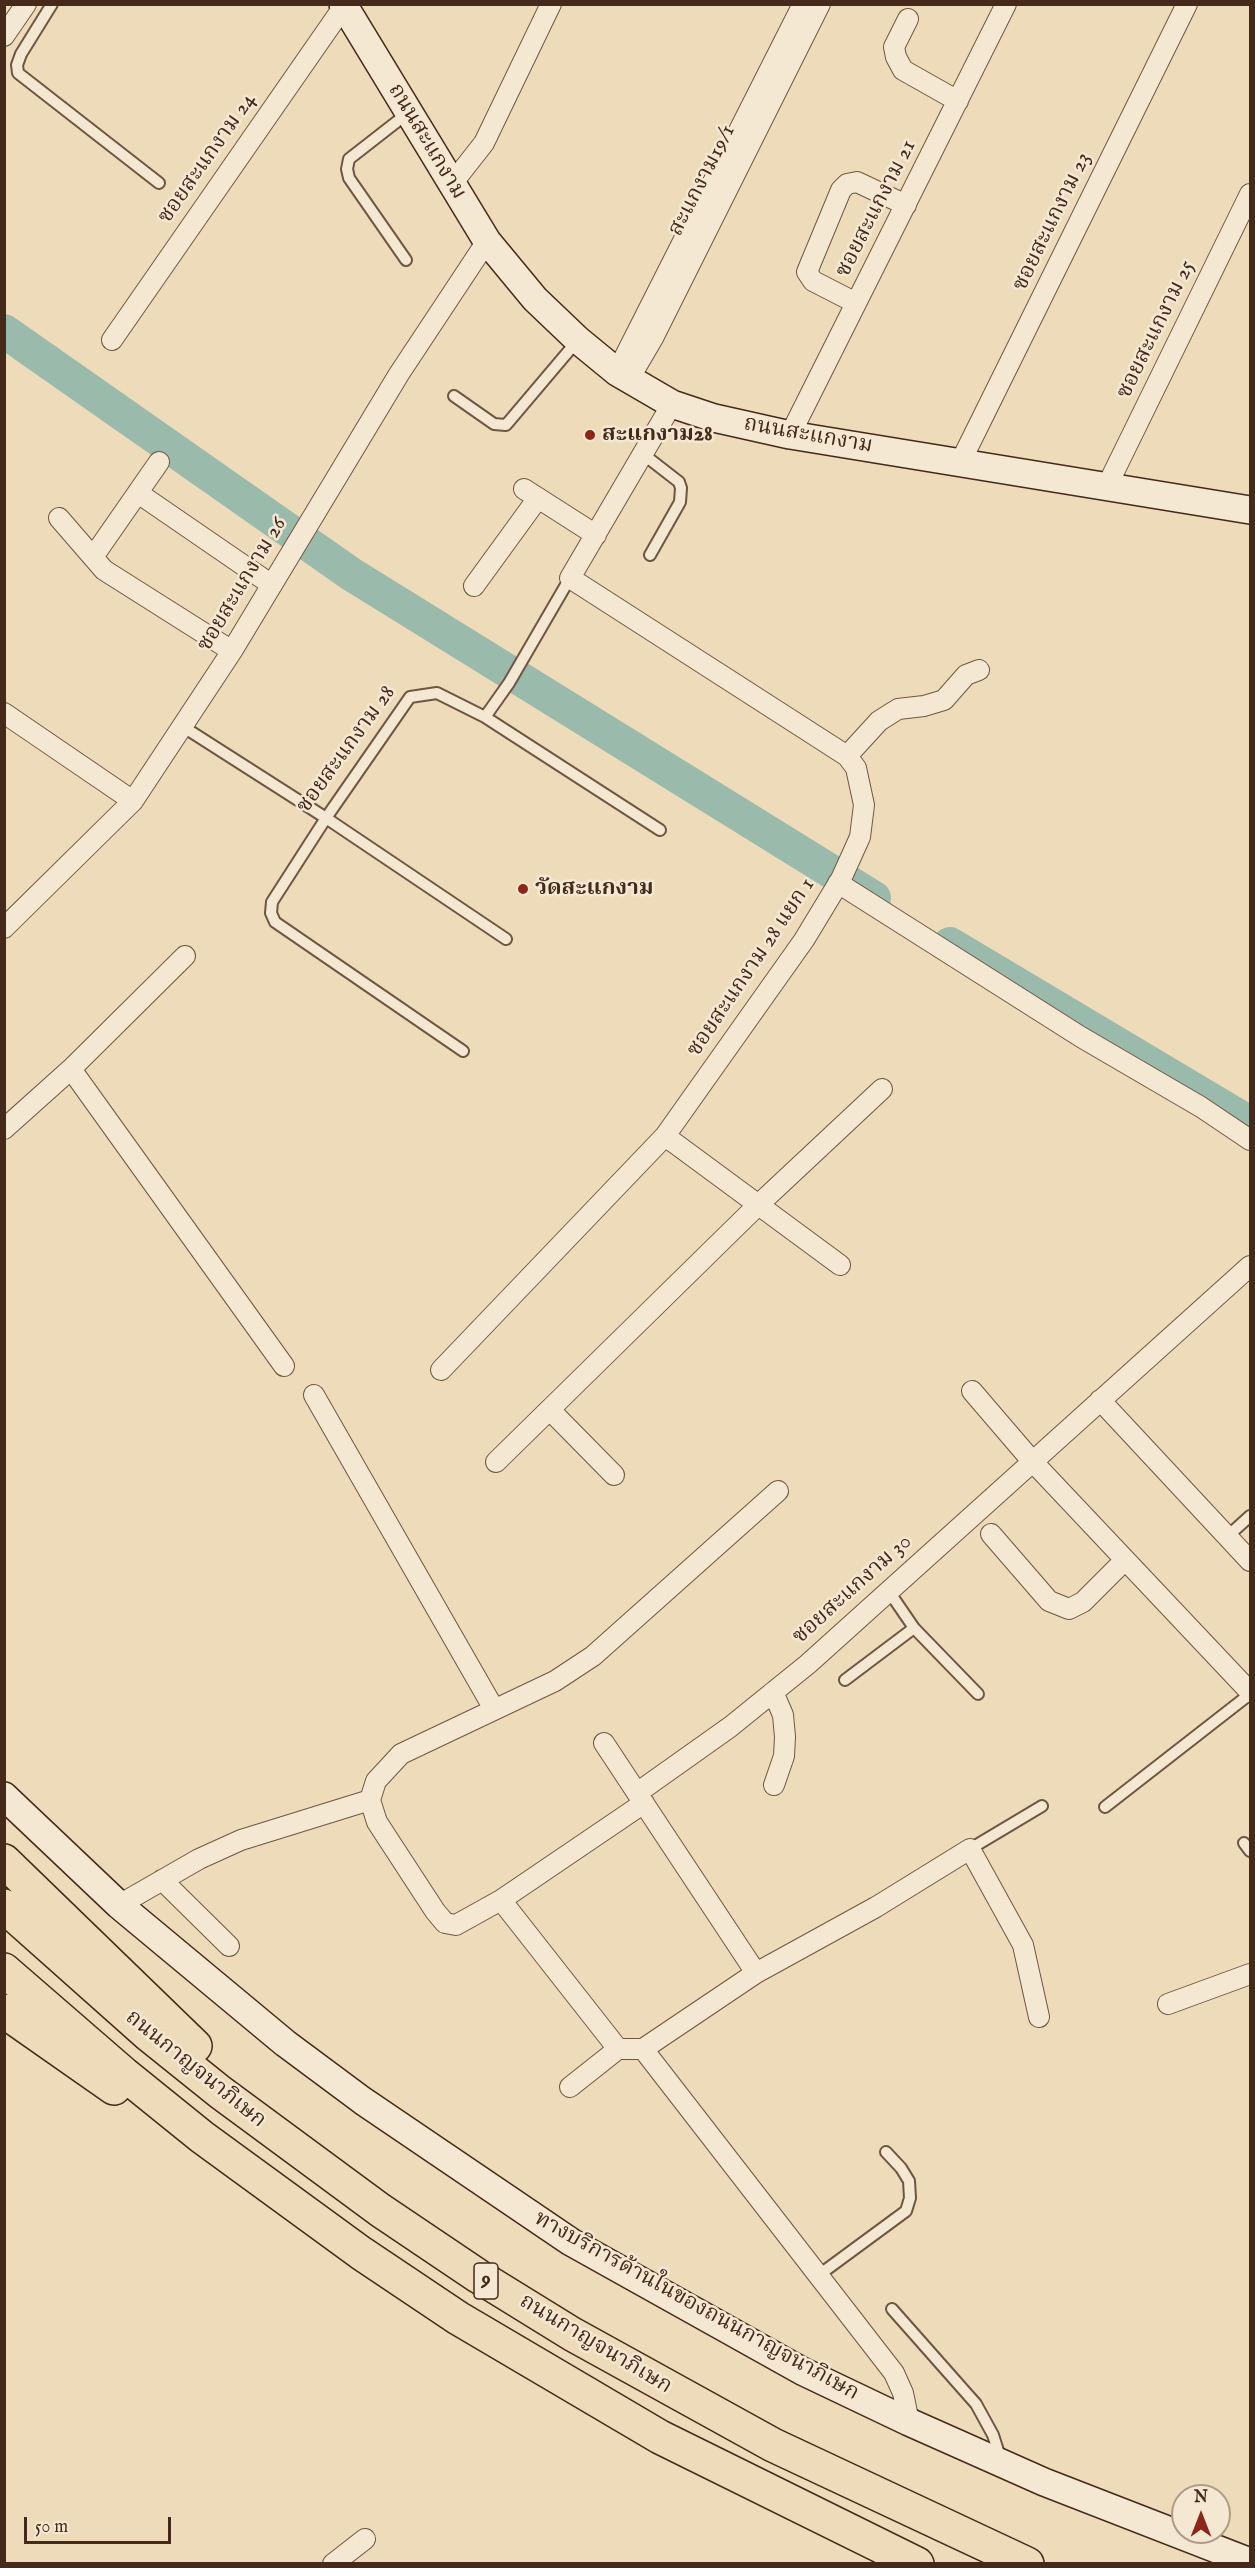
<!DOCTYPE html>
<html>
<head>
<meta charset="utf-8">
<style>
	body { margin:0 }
	#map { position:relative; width:1255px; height:2568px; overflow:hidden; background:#eedbba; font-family:"IM FELL English",serif }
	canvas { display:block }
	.frame { position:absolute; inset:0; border:6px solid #45291b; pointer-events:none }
	.north { position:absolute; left:1171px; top:2484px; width:60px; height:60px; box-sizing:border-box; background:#f4e8d2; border:2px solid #ae9c89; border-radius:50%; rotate:0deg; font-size:16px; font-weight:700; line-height:24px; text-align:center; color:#45291b }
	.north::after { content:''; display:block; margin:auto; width:21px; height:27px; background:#8f2418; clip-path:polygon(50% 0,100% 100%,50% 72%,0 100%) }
	.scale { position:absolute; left:24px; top:2517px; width:147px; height:27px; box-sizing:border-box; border:3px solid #45291b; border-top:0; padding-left:8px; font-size:18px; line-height:21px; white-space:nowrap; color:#45291b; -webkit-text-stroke:4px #f4e8d2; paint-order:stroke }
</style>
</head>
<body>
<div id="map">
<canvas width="1255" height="2568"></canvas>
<div class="frame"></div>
<div class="north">N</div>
<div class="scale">50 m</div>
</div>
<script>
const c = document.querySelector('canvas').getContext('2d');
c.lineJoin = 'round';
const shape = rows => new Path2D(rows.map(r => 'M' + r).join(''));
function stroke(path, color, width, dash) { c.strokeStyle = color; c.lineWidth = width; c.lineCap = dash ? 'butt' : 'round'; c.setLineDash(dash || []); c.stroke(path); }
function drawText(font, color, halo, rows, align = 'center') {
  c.font = font + ' "IM FELL English","Noto Serif Thai",serif'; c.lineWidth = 5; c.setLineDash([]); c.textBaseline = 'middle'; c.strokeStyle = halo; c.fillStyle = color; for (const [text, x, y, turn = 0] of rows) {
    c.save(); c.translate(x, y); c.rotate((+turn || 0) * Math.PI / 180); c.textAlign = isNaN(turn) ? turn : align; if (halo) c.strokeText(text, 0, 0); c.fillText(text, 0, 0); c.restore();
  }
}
stroke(shape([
	[4,331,351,574,874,898],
	[950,944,1250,1123]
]), '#9abbac', 34);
const lane = shape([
	[52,4,21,54,17,65,18,73,159,183],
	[406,260,349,178,347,169,349,159,408,113],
	[454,396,494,424,506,425,578,340],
	[643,454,679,482,681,488,680,502,650,555],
	[485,717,660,830],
	[182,726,326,818,506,939],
	[463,1051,275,922,271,913,272,902,326,818,410,697,437,693,485,717,509,683,570,578],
	[1228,1536,1250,1516],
	[914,1628,978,1694],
	[845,1680,914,1628,888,1590],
	[1105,1807,1250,1694],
	[1244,1843,1250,1851],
	[970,1849,1042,1806],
	[819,2275,906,2211,910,2198,909,2181,901,2168,886,2152],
	[892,2309,976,2404,993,2435,1000,2457]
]);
const street = shape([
	[908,19,894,47,896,57,903,70,958,101],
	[4,36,26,4],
	[451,185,484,143,551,4],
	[856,303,813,281,807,272,841,190,847,184,857,182,906,205],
	[112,340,344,6],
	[617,372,803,4],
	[629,379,653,338,820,4],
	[790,435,1006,4],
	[961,461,1187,4],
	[1107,486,1250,194],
	[524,489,596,535],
	[138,493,272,585],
	[59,518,104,570,232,651],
	[93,557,159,462],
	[474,586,538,498],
	[4,713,133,801],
	[847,756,879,721,898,709,924,706,944,700,966,675,979,670],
	[838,883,1081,1037,1201,1107,1250,1140],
	[4,928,133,801,232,651,399,374,487,241],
	[71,1069,284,1366],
	[4,1129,71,1069,185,956],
	[665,1136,840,1265],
	[441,1370,665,1136,804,940,841,879,860,837,864,805,856,768,847,756,570,578,672,404],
	[972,1391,1032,1461,1250,1692],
	[314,1395,494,1709],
	[1100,1400,1250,1561],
	[550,1410,614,1475],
	[496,1462,757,1206,882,1089],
	[991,1534,1049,1601,1069,1609,1083,1602,1125,1560],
	[773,1692,783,1715,785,1737,784,1756,774,1785],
	[604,1743,637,1793],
	[370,1800,376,1781,401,1754,555,1681,593,1656,778,1491],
	[162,1880,229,1946],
	[501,1900,618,2049,643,2049],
	[119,1905,199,1859,241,1840,370,1800,377,1822,435,1911,445,1923,456,1925,501,1900,644,1803],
	[756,1973,637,1793,730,1727,808,1664,1250,1266],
	[1168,2004,1250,1974],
	[570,2087,618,2049],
	[909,2422,903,2393,894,2373,643,2049,756,1973,876,1907,970,1849,1023,1945,1039,2017],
	[333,2564,365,2539]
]);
const secondary = shape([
	[343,4,487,241,535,299,578,340,617,372,672,404,714,418,790,435,1250,510],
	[4,1796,119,1905,285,2043,363,2101,571,2242,802,2371,909,2422,1044,2482,1250,2562]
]);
const highway = shape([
	[4,1861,195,2046],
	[4,1906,149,2035,220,2092,380,2210,478,2276,572,2334,773,2445,1027,2564],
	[4,1970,124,2074,202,2137,361,2253,458,2318,660,2437,917,2564],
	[4,2011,114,2088]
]);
stroke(lane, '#6f5643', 14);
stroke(street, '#6f5643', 22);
stroke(secondary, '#45291b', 30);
stroke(highway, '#45291b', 36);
stroke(lane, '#f4e8d2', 10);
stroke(street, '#f4e8d2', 20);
stroke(secondary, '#f4e8d2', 27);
stroke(highway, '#eedbba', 33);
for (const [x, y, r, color] of [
	[590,435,6,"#8f2418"],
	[523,889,6,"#8f2418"]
]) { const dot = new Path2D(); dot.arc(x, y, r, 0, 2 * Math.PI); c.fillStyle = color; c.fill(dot); stroke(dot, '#f4e8d2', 2); }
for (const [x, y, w] of [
	[486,2281,24]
]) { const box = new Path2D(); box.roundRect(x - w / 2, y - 18, w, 36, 4.5); c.fillStyle = '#f4e8d2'; c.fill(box); stroke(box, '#45291b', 1.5); }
drawText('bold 21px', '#45291b', null, [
	["9",486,2281]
]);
drawText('22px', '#45291b', '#f4e8d2', [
	["ถนนสะแกงาม",426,142,59],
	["ซอยสะแกงาม 24",208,159,-55],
	["สะแกงาม19/1",703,181,-63],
	["ซอยสะแกงาม 21",877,209,-63],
	["ซอยสะแกงาม 23",1053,222,-64],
	["ซอยสะแกงาม 25",1157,330,-64],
	["ถนนสะแกงาม",808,436,10],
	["ซอยสะแกงาม 26",243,585,-59],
	["ซอยสะแกงาม 28",347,750,-54],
	["ซอยสะแกงาม 28 แยก 1",752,968,-56],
	["ซอยสะแกงาม 30",853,1590,-42],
	["ถนนกาญจนาภิเษก",195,2070,39],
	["ทางบริการด้านในของถนนกาญจนาภิเษก",696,2307,29],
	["ถนนกาญจนาภิเษก",595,2345,31]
]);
drawText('bold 22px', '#45291b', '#f4e8d2', [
	["สะแกงาม28",602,435],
	["วัดสะแกงาม",535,889]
], 'left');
</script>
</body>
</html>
